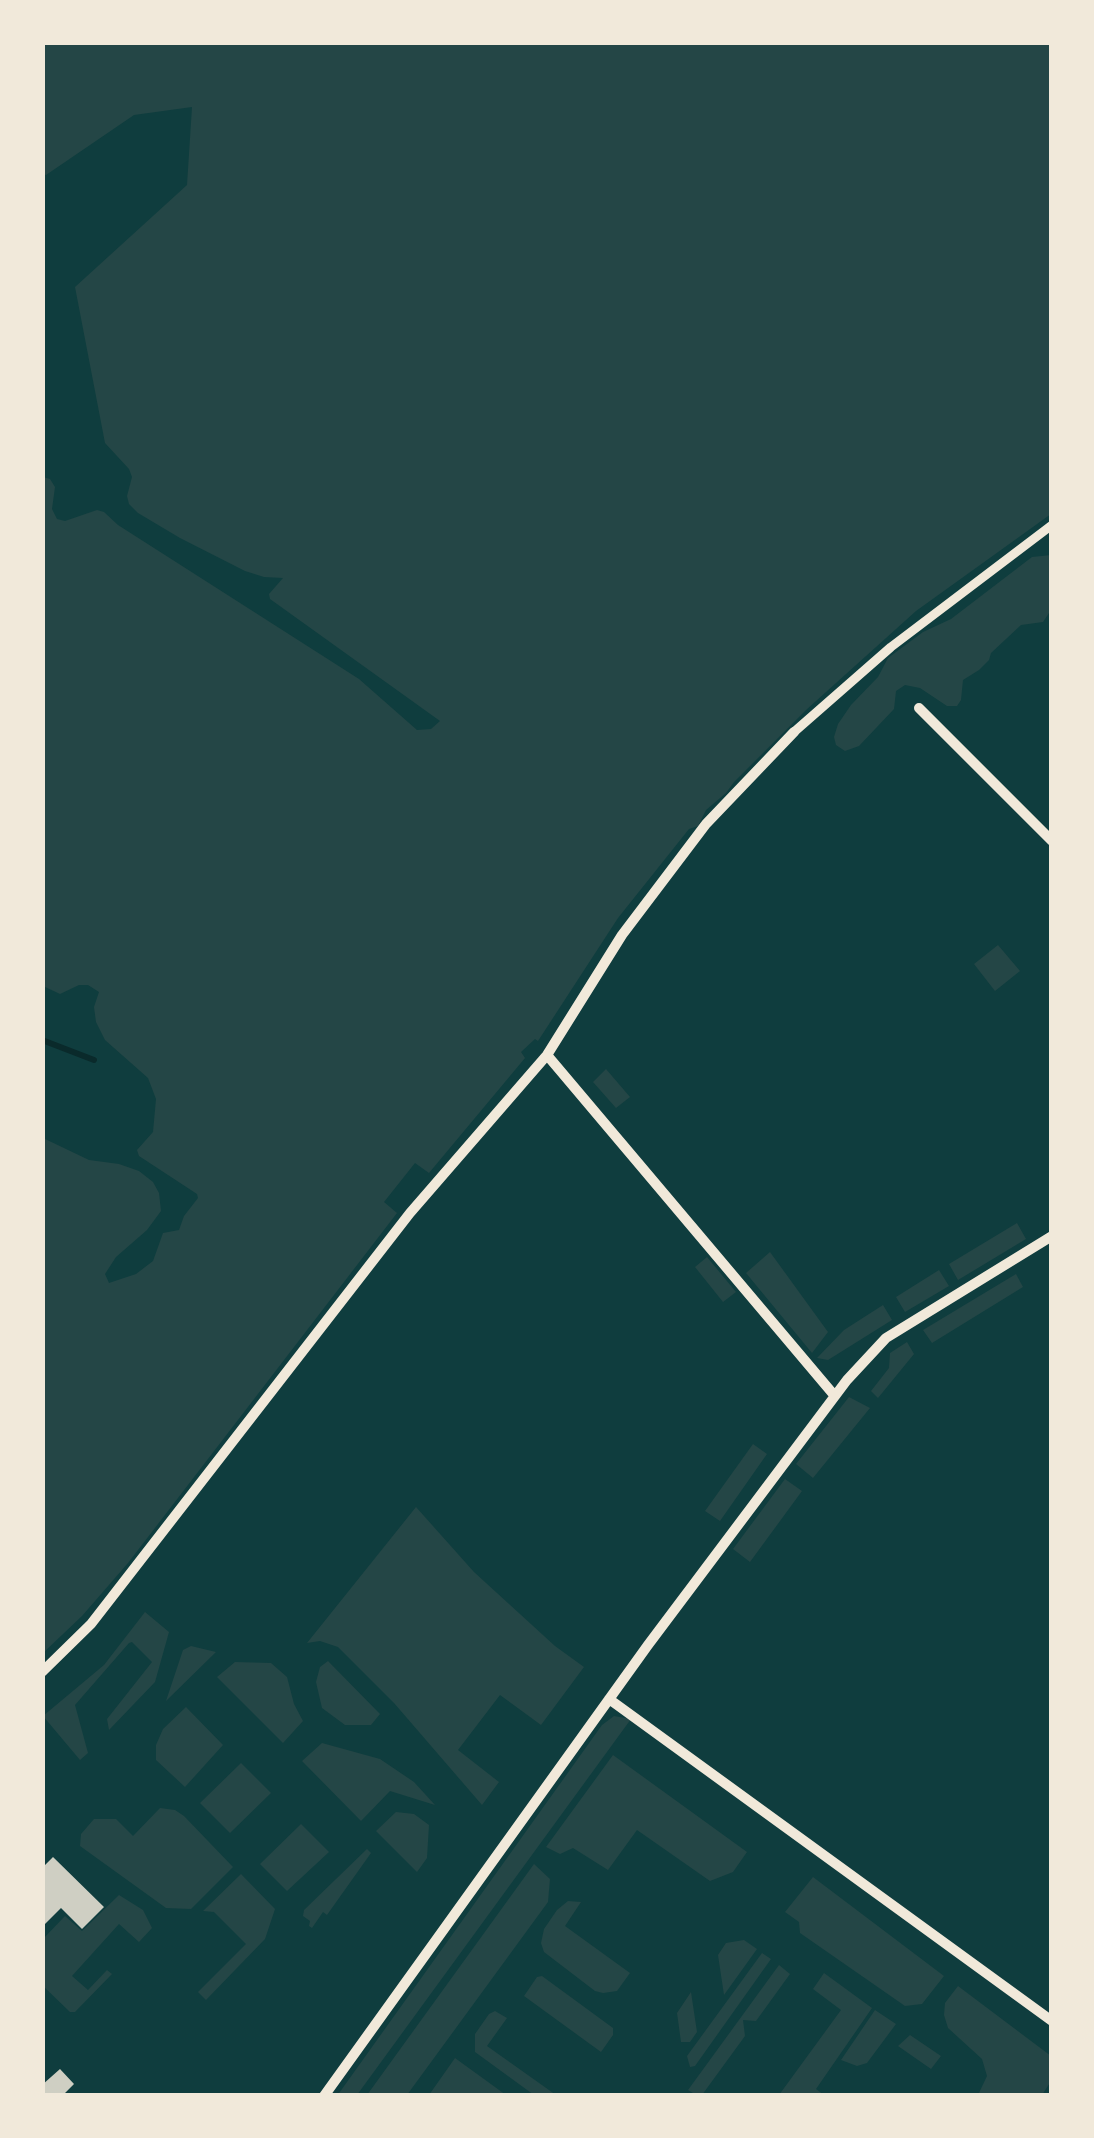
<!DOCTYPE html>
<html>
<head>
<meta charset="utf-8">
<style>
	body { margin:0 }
	#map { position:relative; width:1094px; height:2138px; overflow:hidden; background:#0f3d3e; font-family:Roboto,sans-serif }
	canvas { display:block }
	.frame { position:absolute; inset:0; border:45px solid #f1e9da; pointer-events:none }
</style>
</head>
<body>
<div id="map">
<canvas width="1094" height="2138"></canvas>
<div class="frame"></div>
</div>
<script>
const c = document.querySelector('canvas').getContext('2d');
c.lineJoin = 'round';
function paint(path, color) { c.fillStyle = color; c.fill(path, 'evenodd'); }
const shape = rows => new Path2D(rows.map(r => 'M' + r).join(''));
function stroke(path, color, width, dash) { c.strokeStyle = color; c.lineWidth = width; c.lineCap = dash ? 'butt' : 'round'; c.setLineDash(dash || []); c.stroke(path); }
paint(shape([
	[42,43,1052,43,1051,514,916,611,806,710,734,782,726,793,706,810,698,826,689,829,618,918,538,1041,535,1039,521,1052,525,1058,429,1173,415,1163,384,1202,397,1213,128,1563,82,1616,43,1653,43,1138,89,1160,119,1164,139,1171,153,1182,159,1193,161,1211,147,1230,116,1257,105,1274,109,1283,136,1274,153,1261,163,1233,179,1230,184,1216,198,1198,197,1194,139,1156,137,1150,153,1132,156,1099,148,1078,105,1040,96,1022,94,1007,99,992,88,985,79,985,60,994,43,986,43,477,50,479,55,487,52,509,57,519,65,521,97,510,104,512,118,525,359,679,417,730,431,729,440,721,270,599,269,594,283,578,264,577,245,571,180,538,138,513,129,504,127,496,132,477,129,469,105,443,75,287,187,185,192,107,134,115,46,175,43,174],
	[1051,555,1051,610,1043,622,1021,625,991,653,989,660,979,670,963,680,961,700,957,706,947,706,920,688,905,685,896,691,894,709,859,746,845,751,836,745,834,737,838,724,851,705,878,677,888,658,923,632,951,619,1032,557],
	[998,945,1020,971,995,991,974,964],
	[606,1069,630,1097,616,1108,593,1082],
	[1017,1223,1026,1239,958,1280,949,1264],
	[770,1252,828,1332,812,1353,746,1273],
	[707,1257,736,1292,723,1302,695,1267],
	[939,1270,949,1286,905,1312,896,1297],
	[1016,1274,1023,1287,932,1343,923,1330],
	[883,1305,892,1320,828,1360,817,1358,844,1330],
	[907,1342,914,1354,878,1398,871,1391,889,1368,890,1353],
	[849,1397,870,1408,813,1478,796,1464],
	[753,1444,767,1454,720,1521,705,1511],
	[785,1479,802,1491,750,1562,733,1549],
	[416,1507,474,1572,555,1646,584,1667,541,1725,500,1695,458,1750,499,1782,482,1805,394,1703,338,1647,320,1641,307,1643],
	[145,1612,169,1632,155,1682,109,1730,107,1719,152,1662,132,1642,129,1643,75,1705,88,1753,80,1760,43,1716,104,1665],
	[191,1646,216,1652,166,1701,183,1650],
	[328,1661,380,1714,371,1725,345,1725,322,1708,316,1682,320,1667],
	[235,1662,271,1663,287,1677,294,1704,303,1721,283,1743,217,1677],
	[186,1707,223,1745,185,1787,156,1760,156,1745,163,1729],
	[614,1716,631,1719,357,2095,337,2096,602,1725],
	[322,1743,380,1759,414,1782,435,1805,390,1791,361,1821,302,1761],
	[613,1755,747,1852,733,1872,710,1881,637,1830,608,1870,573,1848,560,1854,546,1847],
	[241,1763,271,1793,230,1833,200,1803],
	[160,1808,175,1810,184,1816,233,1867,191,1909,166,1908,80,1846,81,1834,94,1819,116,1819,133,1836],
	[396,1812,414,1814,429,1825,427,1858,417,1872,376,1831],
	[301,1824,329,1852,287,1891,260,1864],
	[367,1849,371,1853,327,1915,323,1912,312,1928,309,1926,310,1921,303,1916,304,1910],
	[534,1864,550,1879,548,1902,407,2095,367,2095],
	[241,1874,275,1909,265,1939,206,2000,198,1992,246,1944,214,1912,203,1911],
	[813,1877,944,1976,922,2004,905,2006,800,1933,799,1922,785,1912],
	[119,1895,143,1910,152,1928,139,1942,119,1924,72,1976,88,1990,107,1970,112,1974,75,2012,70,2012,43,1986,43,1939,65,1916,82,1931],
	[568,1901,581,1902,565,1926,630,1973,617,1991,603,1993,595,1991,544,1952,541,1943,544,1929,557,1910],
	[744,1940,757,1949,724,1995,718,1955,726,1943],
	[762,1953,771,1959,695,2066,690,2067,687,2056],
	[779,1965,790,1974,756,2021,743,2020,745,2036,702,2095,696,2095,688,2090],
	[824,1973,872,2008,816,2089,824,2095,779,2095,841,2010,813,1989],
	[542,1976,613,2028,613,2035,601,2052,524,1996,537,1977],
	[958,1986,1051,2056,1051,2081,1042,2095,978,2095,987,2076,982,2059,948,2028,944,2015,945,2003],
	[691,1992,697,2032,690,2042,681,2042,677,2013],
	[875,2010,896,2024,867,2063,857,2066,841,2060],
	[495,2011,507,2018,487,2046,556,2095,534,2095,475,2052,475,2034,489,2014],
	[910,2035,941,2056,931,2069,898,2046],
	[455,2058,506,2095,429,2095]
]), '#244646');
stroke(shape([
	[42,1040,94,1060]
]), '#0a2a2b', 6);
paint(shape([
	[53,1857,104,1907,82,1929,61,1908,42,1927,42,1868],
	[60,2069,74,2084,62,2096,42,2096,42,2085]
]), '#cfcfc3');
stroke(shape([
	[794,732,891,647,1052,525]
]), '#f1e9da', 9);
stroke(shape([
	[919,708,1052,841],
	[547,1055,834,1395],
	[42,1672,91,1624,410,1213,547,1055,622,935,706,824,794,732],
	[609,1699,1052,2021],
	[324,2096,648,1645,847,1380,886,1338,1052,1236]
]), '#f1e9da', 10);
</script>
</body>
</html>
